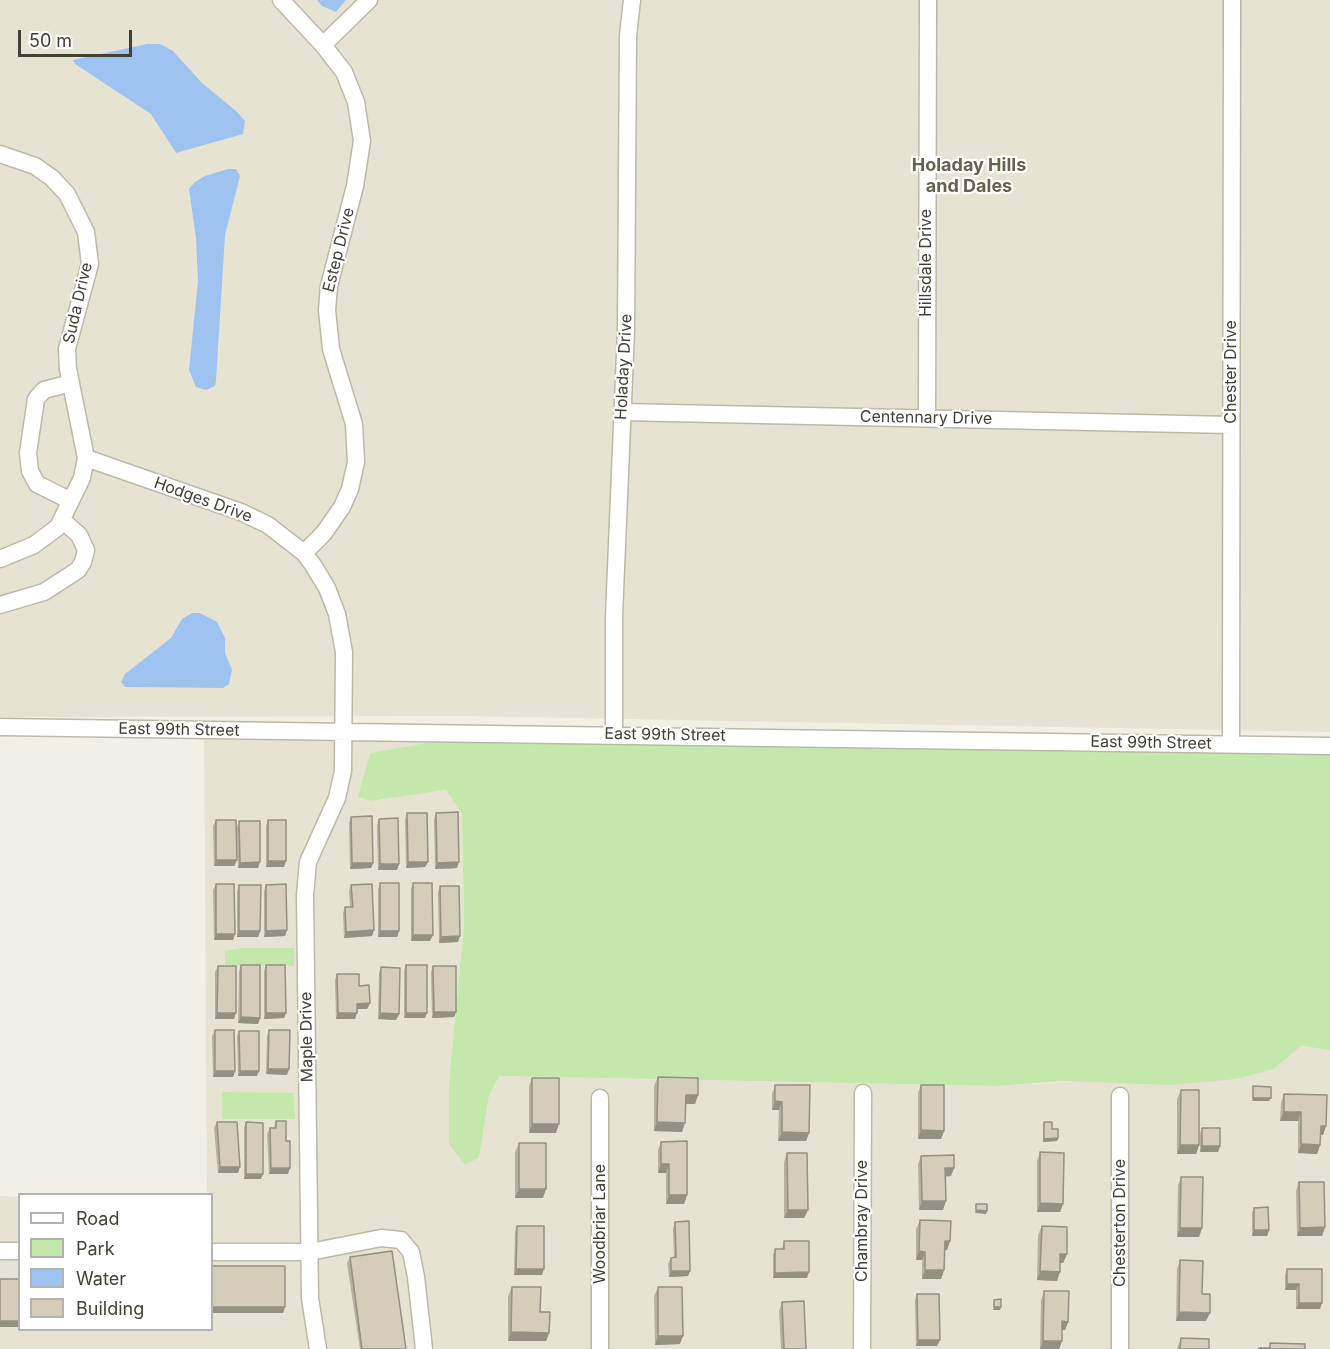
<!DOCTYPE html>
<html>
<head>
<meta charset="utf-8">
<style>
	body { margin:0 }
	#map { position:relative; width:1330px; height:1349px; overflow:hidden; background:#f2f0e4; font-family:Inter,sans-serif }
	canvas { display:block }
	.legend { position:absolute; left:18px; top:1193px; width:195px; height:138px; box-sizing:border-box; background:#fff; border:2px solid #b4b3ae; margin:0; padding:8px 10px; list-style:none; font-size:18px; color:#444034 }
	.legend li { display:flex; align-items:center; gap:12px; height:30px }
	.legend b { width:30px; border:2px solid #b4b3ae }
	.scale { position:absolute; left:18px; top:30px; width:114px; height:27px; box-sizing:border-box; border:3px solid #444034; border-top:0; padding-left:8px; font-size:18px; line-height:21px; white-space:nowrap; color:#444034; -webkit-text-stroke:4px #fff; paint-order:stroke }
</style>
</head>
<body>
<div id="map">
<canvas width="1330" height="1349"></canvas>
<ul class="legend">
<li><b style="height:8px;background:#fff"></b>Road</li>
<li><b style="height:16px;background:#c4e8ab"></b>Park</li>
<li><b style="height:16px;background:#9ec3f1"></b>Water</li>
<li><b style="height:16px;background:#d4cdb9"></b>Building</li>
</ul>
<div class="scale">50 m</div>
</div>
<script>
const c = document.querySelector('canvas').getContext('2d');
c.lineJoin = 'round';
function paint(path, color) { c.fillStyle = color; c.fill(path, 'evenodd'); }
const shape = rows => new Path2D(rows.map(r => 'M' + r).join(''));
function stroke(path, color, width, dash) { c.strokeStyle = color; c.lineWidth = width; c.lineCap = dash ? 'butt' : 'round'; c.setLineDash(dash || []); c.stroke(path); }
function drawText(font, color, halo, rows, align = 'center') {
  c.font = font + ' Inter,sans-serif'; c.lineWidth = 4.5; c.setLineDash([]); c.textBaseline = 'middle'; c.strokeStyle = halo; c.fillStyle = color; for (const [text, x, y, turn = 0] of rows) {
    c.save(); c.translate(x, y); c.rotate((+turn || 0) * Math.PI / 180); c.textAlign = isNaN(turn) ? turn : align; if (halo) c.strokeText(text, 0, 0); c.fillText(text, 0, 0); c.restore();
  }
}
paint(shape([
	[0,0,1330,0,1330,732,462,716,0,717],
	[204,740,444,740,372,801,446,790,462,814,464,924,449,1082,449,1143,465,1165,479,1158,489,1096,499,1076,997,1086,1274,1069,1300,1046,1330,1050,1330,1349,0,1349,0,1196,19,1197,20,1330,212,1330,212,1194,207,1194]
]), '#e6e3d2');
paint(shape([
	[444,740,1330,755,1330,1050,1301,1046,1274,1069,1236,1079,1171,1085,1063,1081,997,1086,499,1076,489,1096,479,1158,465,1165,449,1144,449,1082,464,924,462,814,446,790,371,801,358,797,370,753],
	[242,948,294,948,294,966,225,965,225,951],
	[222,1092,294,1093,295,1119,222,1119]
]), '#c4e8ab');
paint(shape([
	[317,0,346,0,336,12,322,6],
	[147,44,160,44,173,51,202,83,236,111,245,121,243,134,176,153,151,114,75,64,73,60],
	[228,169,236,169,240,176,225,235,216,380,215,386,206,390,196,387,189,370,198,281,196,238,189,189,195,182,205,176],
	[192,613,200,613,217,622,225,638,225,653,232,670,229,684,223,688,125,687,121,682,125,674,171,638,182,619]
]), '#9ec3f1');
const minor = shape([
	[281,0,323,45,344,72,356,102,362,141,355,186,329,286,327,310,331,349,354,424,356,462,350,489,342,507,324,533,304,553],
	[323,45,369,0],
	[0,154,35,166,52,178,67,194,86,232,90,264,67,349,68,369,86,458,82,478,58,527,34,545,0,559],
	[71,383,44,390,36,399,28,453,30,471,37,484,71,501],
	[622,412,1231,425],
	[927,418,928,0],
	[86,458,241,512,268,525,304,553,313,565,327,588,337,614,344,652,343,771,337,798,308,862,305,895,310,1298,318,1349],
	[0,605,44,592,78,570,83,562,86,550,79,535,62,520],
	[0,727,1330,746],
	[614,734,614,616,626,330,628,36,632,0],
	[1231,744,1232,0],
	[600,1098,600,1349],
	[0,1251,20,1251],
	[212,1252,310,1252,381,1238,401,1240,411,1252,416,1277,424,1349],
	[862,1349,863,1093],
	[1120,1349,1120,1096]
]);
stroke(minor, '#beb9a6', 19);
stroke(minor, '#fff', 16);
paint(shape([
	[407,813,428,862,425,867,406,868,405,819],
	[436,813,457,868,435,869,434,819],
	[351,817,373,863,371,868,350,869,349,823],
	[379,819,399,864,397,870,378,870,377,825],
	[216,820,237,860,234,866,214,866,213,826],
	[268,820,284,867,266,867,266,826],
	[239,821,258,868,238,868,237,827],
	[380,883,399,931,397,937,378,937,378,889],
	[413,883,430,941,411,941,411,889],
	[216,884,235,934,233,940,214,940,213,890],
	[239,885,260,931,258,937,237,937,237,891],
	[266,885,287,930,285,936,264,937,264,891],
	[351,885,372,936,344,938,343,913,345,907,350,907,349,891],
	[440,886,458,942,439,943,438,892],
	[241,965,260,1018,258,1024,238,1023,239,971],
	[266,965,286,1013,284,1018,264,1019,264,971],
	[406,965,425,1018,404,1018,404,971],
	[218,966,234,1019,215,1019,215,972],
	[433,966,456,1012,454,1017,432,1018,431,972],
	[381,967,399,1014,396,1020,378,1019,379,973],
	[337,974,370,1003,367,1009,357,1009,355,1019,336,1019,335,980],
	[215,1030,235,1071,233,1077,213,1077,212,1036],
	[269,1030,289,1069,287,1075,266,1074,267,1036],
	[239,1031,257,1076,238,1076,237,1036],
	[658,1077,698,1095,695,1104,686,1104,682,1132,654,1131,654,1086],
	[532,1078,556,1133,529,1133,529,1086],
	[775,1085,809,1133,806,1141,778,1141,779,1110,772,1110,772,1094],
	[921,1085,944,1131,941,1139,918,1139,918,1093],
	[1181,1090,1199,1145,1196,1154,1177,1154,1177,1099],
	[1284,1094,1326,1126,1323,1135,1320,1135,1320,1145,1317,1154,1298,1153,1298,1121,1280,1121,1281,1103],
	[276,1121,286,1141,288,1174,269,1174,267,1134,270,1128,274,1128],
	[217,1122,238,1173,218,1173,214,1128],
	[246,1122,261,1179,244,1179,244,1128],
	[1044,1122,1052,1129,1058,1138,1057,1141,1043,1142,1043,1125],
	[1202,1128,1220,1146,1218,1152,1200,1152,1200,1134],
	[661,1142,687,1195,684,1204,666,1204,666,1173,658,1173,658,1150],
	[519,1143,543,1198,515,1198,515,1152],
	[1040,1152,1063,1204,1060,1212,1037,1212,1037,1161],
	[787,1153,808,1210,804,1218,784,1218,784,1162],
	[921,1156,954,1168,951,1176,945,1176,943,1210,919,1210,918,1164],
	[1181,1177,1202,1228,1199,1237,1177,1237,1178,1185],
	[1299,1182,1325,1227,1322,1236,1297,1236,1296,1191],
	[1254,1208,1269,1230,1267,1236,1252,1236,1252,1213],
	[920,1220,950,1241,947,1250,945,1250,944,1270,941,1279,922,1279,922,1260,916,1260,916,1229],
	[675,1222,690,1271,688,1276,669,1277,668,1264,671,1258,674,1258,673,1228],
	[517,1226,542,1275,514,1275,515,1232],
	[1042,1226,1067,1254,1063,1263,1060,1263,1057,1281,1037,1280,1038,1235],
	[784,1241,807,1278,773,1278,773,1255,775,1249,782,1249],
	[350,1257,406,1349,360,1349,347,1263],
	[1180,1260,1202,1294,1206,1321,1176,1321,1177,1269],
	[1287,1269,1320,1309,1296,1309,1296,1290,1285,1290,1285,1275],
	[512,1287,540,1312,549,1333,546,1341,508,1341,508,1296],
	[658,1287,680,1344,655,1345,654,1296],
	[1044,1291,1068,1322,1065,1330,1062,1330,1062,1341,1059,1349,1040,1349,1041,1300],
	[917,1294,937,1346,916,1346,915,1300],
	[782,1302,806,1349,781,1349,779,1311],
	[1181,1338,1209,1349,1177,1349]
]), '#b6b09f');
paint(shape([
	[216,860,237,860,234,866,214,866],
	[268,861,286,861,284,867,266,867],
	[260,862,258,868,238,868,240,863],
	[408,862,428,862,425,867,406,868],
	[459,862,457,868,435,869,437,863],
	[352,863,373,863,371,868,350,869],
	[380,864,399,864,397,870,378,870],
	[287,930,285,936,264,937,266,931],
	[374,930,372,936,344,938,346,932],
	[239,931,260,931,258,937,237,937],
	[380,931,399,931,397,937,378,937],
	[216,934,235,934,233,940,214,940],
	[413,935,433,935,430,941,411,941],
	[460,936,458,942,439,943,441,937],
	[370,1003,367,1009,355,1009,357,1004],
	[434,1012,456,1012,454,1017,432,1018],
	[217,1013,236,1013,234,1019,215,1019],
	[266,1013,286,1013,284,1018,264,1019],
	[338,1013,357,1013,355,1019,336,1019],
	[380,1013,399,1014,396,1020,378,1019],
	[406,1013,427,1013,425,1018,404,1018],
	[241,1017,260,1018,258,1024,238,1023],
	[268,1069,289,1069,287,1075,266,1074],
	[215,1071,235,1071,233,1077,213,1077],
	[240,1071,259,1071,257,1076,238,1076],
	[686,1095,698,1095,695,1104,683,1104],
	[1253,1098,1271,1098,1269,1101,1252,1101],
	[775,1101,782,1102,779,1110,772,1110],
	[1284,1112,1301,1112,1298,1121,1280,1121],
	[657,1122,685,1123,682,1132,654,1131],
	[532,1124,559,1124,556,1133,529,1133],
	[1321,1126,1326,1126,1323,1135,1317,1134],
	[921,1130,944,1131,941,1139,918,1139],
	[782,1132,809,1133,806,1141,778,1141],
	[1058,1138,1057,1141,1043,1142,1044,1139],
	[1301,1144,1320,1145,1317,1154,1298,1153],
	[1180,1145,1199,1145,1196,1154,1177,1154],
	[1202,1146,1220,1146,1218,1152,1200,1152],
	[661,1164,669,1164,666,1173,658,1173],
	[220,1167,240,1167,238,1173,218,1173],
	[271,1168,290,1168,288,1174,269,1174],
	[945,1168,954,1168,951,1176,942,1177],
	[246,1174,263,1174,261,1179,244,1179],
	[519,1189,546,1189,543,1198,515,1198],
	[669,1195,687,1195,684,1204,666,1204],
	[922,1201,946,1201,943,1210,919,1210],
	[1040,1203,1063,1204,1060,1212,1037,1212],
	[788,1210,808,1210,804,1218,784,1218],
	[976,1210,987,1211,986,1214,975,1213],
	[1325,1227,1322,1236,1297,1236,1300,1228],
	[1180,1228,1202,1228,1199,1237,1177,1237],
	[1254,1230,1269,1230,1267,1236,1252,1236],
	[945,1241,950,1241,947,1250,942,1250],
	[919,1251,925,1252,922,1260,916,1260],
	[1060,1254,1067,1254,1063,1263,1057,1263],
	[516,1269,544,1269,542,1275,514,1275],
	[925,1270,944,1270,941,1279,922,1279],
	[671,1271,690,1271,688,1276,669,1277],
	[1040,1271,1060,1272,1057,1281,1037,1280],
	[809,1272,807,1278,773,1278,775,1273],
	[1287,1284,1299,1284,1296,1290,1285,1290],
	[1299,1303,1322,1303,1320,1309,1296,1309],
	[212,1307,285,1307,283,1313,212,1313],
	[994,1307,1001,1307,1000,1310,993,1310],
	[1179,1312,1210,1313,1206,1321,1176,1321],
	[0,1321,20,1321,20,1327,0,1327],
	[1062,1321,1068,1322,1065,1330,1059,1330],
	[511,1332,549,1333,546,1341,508,1341],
	[658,1336,683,1336,680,1344,655,1345],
	[918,1340,940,1340,937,1346,916,1346],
	[1043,1341,1062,1341,1059,1349,1040,1349]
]), '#949082');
const building = shape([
	[458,812,459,862,437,863,436,813,458,812],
	[407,813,427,813,428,862,408,862,407,813],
	[372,816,373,863,352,863,351,817,372,816],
	[398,818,399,864,380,864,379,819,398,818],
	[216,820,236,820,237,860,216,860,216,820],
	[268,820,286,820,286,861,268,861,268,820],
	[239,821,260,821,260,862,240,863,239,821],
	[380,883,399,883,399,931,380,931,380,883],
	[413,883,432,883,433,935,413,935,413,883],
	[216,884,234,884,235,934,216,934,216,884],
	[286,884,287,930,266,931,266,885,286,884],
	[372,884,374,930,346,932,345,907,353,907,351,885,372,884],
	[239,885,261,885,260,931,239,931,239,885],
	[440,886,459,886,460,936,441,937,440,886],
	[241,965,260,965,260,1018,241,1017,241,965],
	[266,965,285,965,286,1013,266,1013,266,965],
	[406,965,427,965,427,1013,406,1013,406,965],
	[218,966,236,966,236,1013,217,1013,218,966],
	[433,966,456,966,456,1012,434,1012,433,966],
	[381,967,400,968,399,1014,380,1013,381,967],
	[337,974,359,974,359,986,369,985,370,1003,357,1004,357,1013,338,1013,337,974],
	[215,1030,234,1030,235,1071,215,1071,215,1030],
	[269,1030,290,1030,289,1069,268,1069,269,1030],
	[239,1031,259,1031,259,1071,240,1071,239,1031],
	[658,1077,698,1078,698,1095,686,1095,685,1123,657,1122,658,1077],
	[532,1078,559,1078,559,1124,532,1124,532,1078],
	[775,1085,810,1085,809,1133,782,1132,782,1102,775,1101,775,1085],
	[921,1085,944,1085,944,1131,921,1130,921,1085],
	[1253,1086,1271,1087,1271,1098,1253,1098,1253,1086],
	[1181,1090,1199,1090,1199,1145,1180,1145,1181,1090],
	[1284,1094,1327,1095,1326,1126,1321,1126,1320,1145,1301,1144,1301,1112,1284,1112,1284,1094],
	[276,1121,286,1121,286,1141,290,1141,290,1168,271,1168,270,1128,276,1128,276,1121],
	[217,1122,237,1122,240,1167,220,1167,217,1122],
	[246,1122,263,1123,263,1174,246,1174,246,1122],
	[1044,1122,1052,1122,1052,1129,1058,1129,1058,1138,1044,1139,1044,1122],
	[1202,1128,1220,1128,1220,1146,1202,1146,1202,1128],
	[687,1141,687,1195,669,1195,669,1164,661,1164,661,1142,687,1141],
	[519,1143,546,1143,546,1189,519,1189,519,1143],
	[1040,1152,1064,1153,1063,1204,1040,1203,1040,1152],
	[787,1153,807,1153,808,1210,788,1210,787,1153],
	[954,1155,954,1168,945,1168,946,1201,922,1201,921,1156,954,1155],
	[1181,1177,1203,1177,1202,1228,1180,1228,1181,1177],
	[1299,1182,1324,1182,1325,1227,1300,1228,1299,1182],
	[976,1204,987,1204,987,1211,976,1210,976,1204],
	[1268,1207,1269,1230,1254,1230,1254,1208,1268,1207],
	[920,1220,951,1221,950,1241,945,1241,944,1270,925,1270,925,1252,919,1251,920,1220],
	[689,1221,690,1271,671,1271,671,1258,676,1257,675,1222,689,1221],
	[517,1226,544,1226,544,1269,516,1269,517,1226],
	[1042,1226,1067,1227,1067,1254,1060,1254,1060,1272,1040,1271,1042,1226],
	[784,1241,809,1241,809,1272,775,1273,775,1249,784,1249,784,1241],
	[392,1251,406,1349,362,1349,350,1257,392,1251],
	[1180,1260,1203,1261,1202,1294,1210,1294,1210,1313,1179,1312,1180,1260],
	[212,1266,285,1266,285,1307,212,1307,212,1266],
	[1287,1269,1322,1269,1322,1303,1299,1303,1299,1284,1287,1284,1287,1269],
	[0,1279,20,1279,20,1321,0,1321,0,1279],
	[512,1287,541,1287,540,1312,550,1312,549,1333,511,1332,512,1287],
	[658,1287,682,1287,683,1336,658,1336,658,1287],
	[1044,1291,1069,1291,1068,1322,1062,1321,1062,1341,1043,1341,1044,1291],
	[917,1294,939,1294,940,1340,918,1340,917,1294],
	[1001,1299,1001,1307,994,1307,994,1300,1001,1299],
	[804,1301,806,1349,784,1349,782,1302,804,1301],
	[1181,1338,1209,1339,1209,1349,1180,1349,1181,1338],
	[1270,1343,1305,1344,1305,1349,1259,1349,1259,1348,1270,1348,1270,1343]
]);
paint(building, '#d4cdb9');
stroke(building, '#949082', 1.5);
drawText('16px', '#444034', '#fff', [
	["Estep Drive",339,250,-76],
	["Hillsdale Drive",926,263,-90],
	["Suda Drive",78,303,-77],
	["Holaday Drive",624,367,-87],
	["Chester Drive",1231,372,-90],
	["Centennary Drive",926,418,1],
	["Hodges Drive",203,500,20],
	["East 99th Street",179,730,1],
	["East 99th Street",665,735,1],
	["East 99th Street",1151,743,1],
	["Maple Drive",307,1037,-91],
	["Chambray Drive",862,1221,-90],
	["Chesterton Drive",1120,1223,-90],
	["Woodbriar Lane",600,1224,-90]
]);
drawText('bold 18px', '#67604b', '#fff', [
	["Holaday Hills",969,166],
	["and Dales",969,187]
]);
</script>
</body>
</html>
